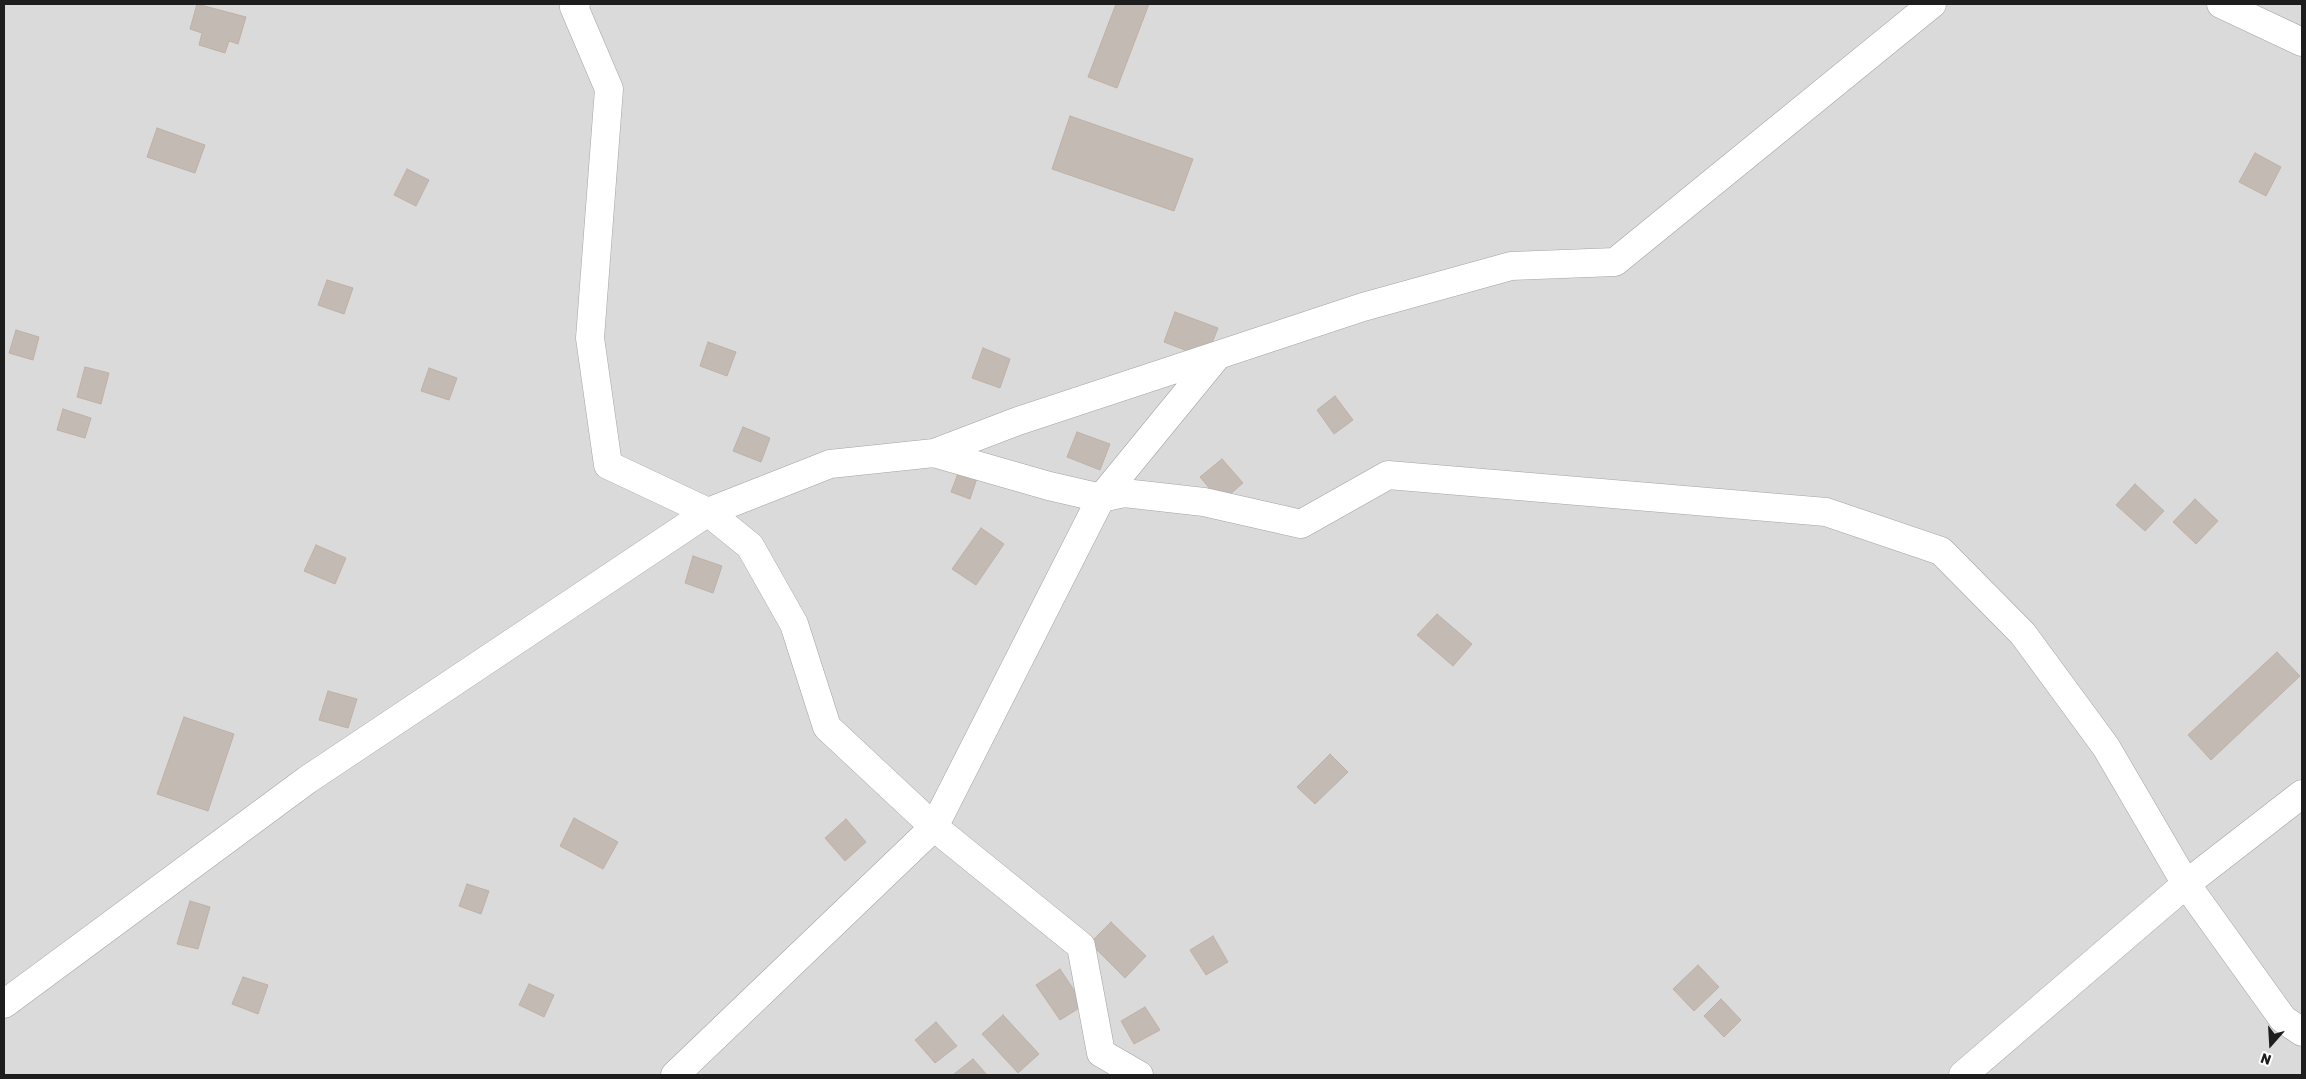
<!DOCTYPE html>
<html>
<head>
<meta charset="utf-8">
<style>
	body { margin:0 }
	#map { position:relative; width:2306px; height:1079px; overflow:hidden; background:#eeebe3; font-family:Rubik,sans-serif }
	canvas { display:block }
	.frame { position:absolute; inset:0; border:5px solid #1d1d1d; pointer-events:none }
	.north { position:absolute; left:2246px; top:1019px; width:50px; height:50px; -webkit-text-stroke:4px #fff; paint-order:stroke; rotate:199deg; font-size:14px; font-weight:700; line-height:20px; text-align:center; color:#1d1d1d }
	.north::after { content:''; display:block; margin:auto; width:18px; height:22px; background:#1d1d1d; clip-path:polygon(50% 0,100% 100%,50% 72%,0 100%) }
</style>
</head>
<body>
<div id="map">
<canvas width="2306" height="1079"></canvas>
<div class="frame"></div>
<div class="north">N</div>
</div>
<script>
const c = document.querySelector('canvas').getContext('2d');
c.lineJoin = 'round';
function paint(path, color) { c.fillStyle = color; c.fill(path, 'evenodd'); }
const shape = rows => new Path2D(rows.map(r => 'M' + r).join(''));
function stroke(path, color, width, dash) { c.strokeStyle = color; c.lineWidth = width; c.lineCap = dash ? 'butt' : 'round'; c.setLineDash(dash || []); c.stroke(path); }
paint(shape([
	[4,4,2302,4,2302,1075,4,1075]
]), '#dbdada');
const building = shape([
	[197,4,246,17,238,44,229,41,225,53,199,45,202,33,190,29,197,4],
	[1116,4,1149,4,1117,88,1088,77,1116,4],
	[1070,116,1193,159,1174,211,1052,169,1070,116],
	[157,128,205,145,195,173,147,157,157,128],
	[2255,153,2281,167,2266,196,2239,182,2255,153],
	[407,169,429,180,416,206,394,195,407,169],
	[327,280,353,288,344,314,318,305,327,280],
	[1175,312,1218,328,1206,358,1164,342,1175,312],
	[16,330,39,337,33,360,9,353,16,330],
	[708,342,736,352,727,376,700,366,708,342],
	[983,348,1010,359,1000,388,972,378,983,348],
	[85,367,109,373,101,404,77,397,85,367],
	[429,368,457,378,449,400,421,391,429,368],
	[1335,396,1353,420,1334,434,1317,410,1335,396],
	[63,409,91,418,85,438,57,430,63,409],
	[743,427,770,438,761,462,733,451,743,427],
	[1077,432,1110,444,1100,470,1067,457,1077,432],
	[1222,459,1243,483,1221,502,1200,477,1222,459],
	[959,471,977,478,970,499,951,492,959,471],
	[2135,484,2164,511,2145,531,2116,505,2135,484],
	[2195,499,2218,521,2196,544,2173,522,2195,499],
	[981,528,1004,544,976,585,952,569,981,528],
	[316,545,346,558,335,584,304,571,316,545],
	[693,556,722,566,713,593,685,583,693,556],
	[1437,614,1472,644,1453,666,1417,635,1437,614],
	[2277,652,2300,676,2211,760,2188,735,2277,652],
	[328,691,357,699,348,728,319,720,328,691],
	[184,717,234,734,208,811,157,794,184,717],
	[1330,754,1348,772,1315,804,1297,787,1330,754],
	[574,818,618,842,603,869,560,846,574,818],
	[846,819,866,842,845,861,825,838,846,819],
	[467,884,489,891,481,914,459,906,467,884],
	[190,901,210,907,198,949,177,944,190,901],
	[1111,922,1146,956,1125,978,1090,943,1111,922],
	[1213,936,1228,962,1206,975,1190,950,1213,936],
	[1698,965,1719,987,1694,1011,1673,989,1698,965],
	[1060,969,1084,1005,1060,1020,1036,985,1060,969],
	[243,977,268,985,258,1014,232,1004,243,977],
	[529,984,554,995,544,1017,519,1005,529,984],
	[1721,999,1741,1020,1724,1037,1704,1016,1721,999],
	[1145,1007,1160,1030,1134,1044,1121,1021,1145,1007],
	[1003,1015,1039,1054,1018,1073,982,1034,1003,1015],
	[936,1022,957,1046,935,1063,915,1040,936,1022],
	[973,1059,987,1075,955,1075,954,1074,973,1059]
]);
paint(building, '#c3bab3');
stroke(building, '#c0b1a6', 1);
const minor = shape([
	[576,4,574,7,609,89,590,338,608,465,708,512,750,546,794,624,827,727,934,827,1081,946,1101,1053,1139,1075],
	[2221,4,2302,42],
	[934,453,1018,421,1218,355],
	[4,1004,307,780,708,512,830,464,934,453,1049,486,1101,498,1124,493,1204,502,1301,524,1388,475,1826,512,1941,551,2023,634,2106,747,2186,884,2283,1019,2302,1032],
	[675,1075,934,827,1101,498,1218,355,1363,307,1511,266,1615,262,1932,4],
	[1963,1075,2186,884,2302,794]
]);
stroke(minor, '#a4a4a4', 29);
stroke(minor, '#fff', 28);
</script>
</body>
</html>
